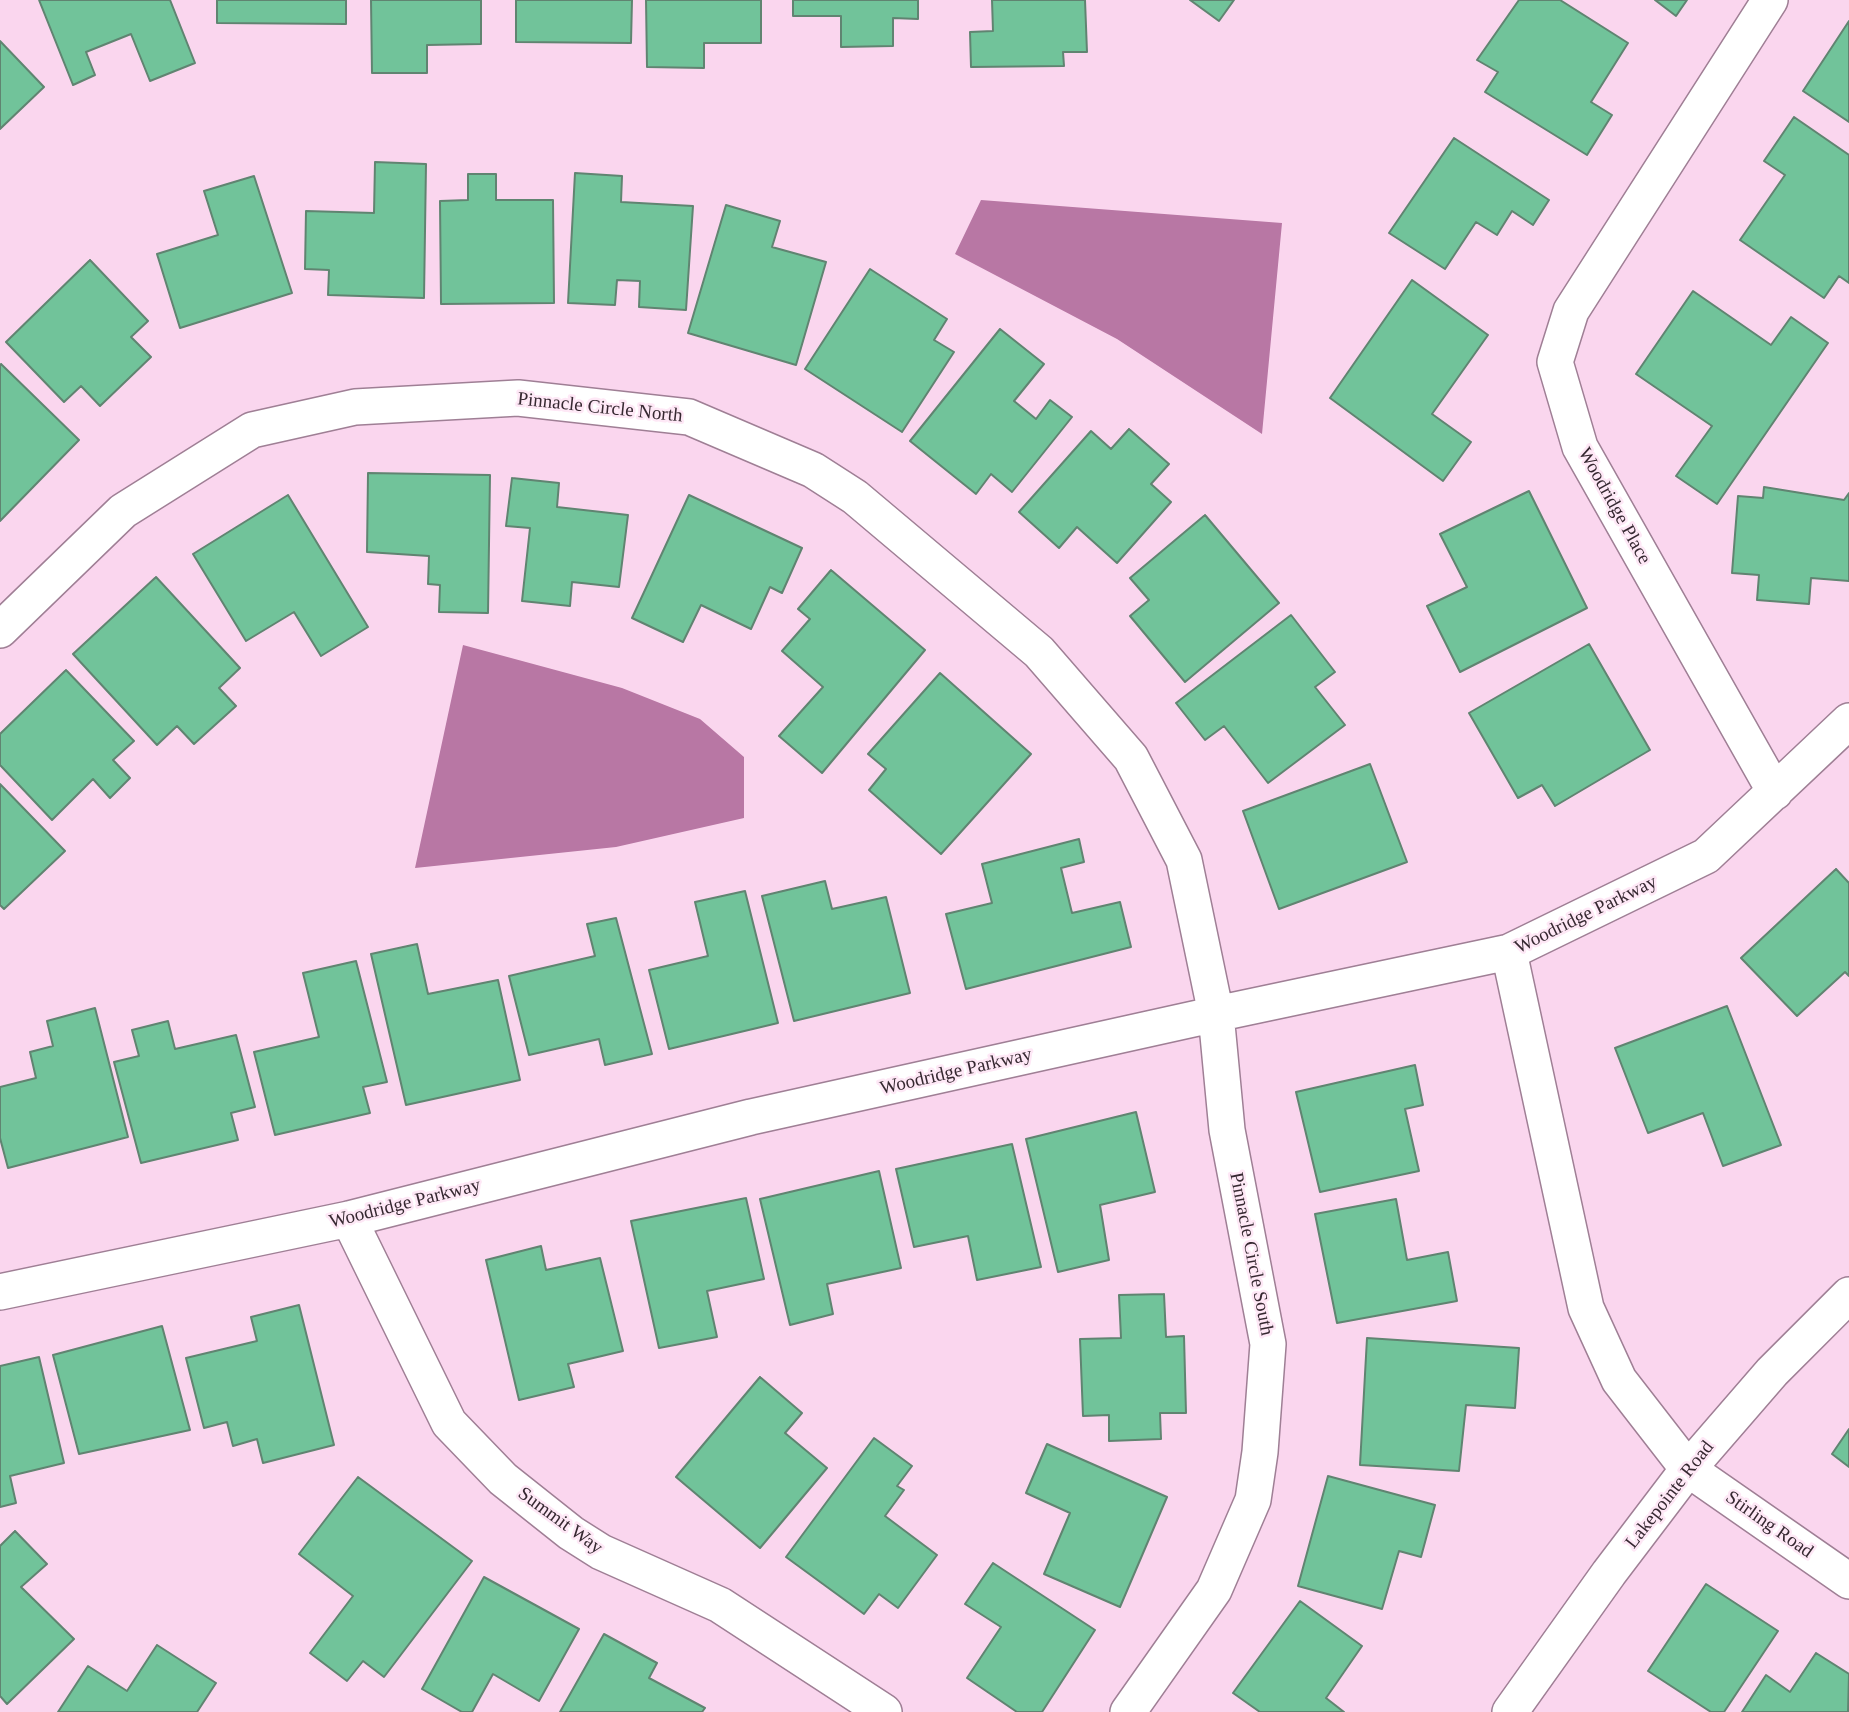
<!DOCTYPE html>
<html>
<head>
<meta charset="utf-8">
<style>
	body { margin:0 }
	canvas { display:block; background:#fad6ee }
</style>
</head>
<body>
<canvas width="1849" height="1712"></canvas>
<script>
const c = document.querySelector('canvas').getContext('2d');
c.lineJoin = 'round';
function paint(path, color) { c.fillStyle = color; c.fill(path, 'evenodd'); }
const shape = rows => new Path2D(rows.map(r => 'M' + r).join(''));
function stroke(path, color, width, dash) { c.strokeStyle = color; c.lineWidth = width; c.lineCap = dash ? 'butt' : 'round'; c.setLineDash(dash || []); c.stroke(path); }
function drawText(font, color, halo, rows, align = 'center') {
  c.font = font + ' Georgia,serif'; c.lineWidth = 5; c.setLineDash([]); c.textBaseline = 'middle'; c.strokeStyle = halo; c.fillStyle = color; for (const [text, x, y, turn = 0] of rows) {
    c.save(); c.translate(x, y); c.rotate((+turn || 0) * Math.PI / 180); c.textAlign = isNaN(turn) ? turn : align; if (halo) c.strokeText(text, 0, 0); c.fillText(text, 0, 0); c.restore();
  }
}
paint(shape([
	[981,200,1282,223,1262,434,1117,339,955,254],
	[463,645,622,688,700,719,744,757,744,818,616,847,415,868]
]), '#b877a4');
const building = shape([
	[39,0,170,0,195,63,150,81,131,34,86,52,95,75,73,85,39,0],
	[217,0,346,0,346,24,217,23,217,0],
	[371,0,481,0,481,44,427,45,427,73,372,73,371,0],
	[516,0,632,0,631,43,516,42,516,0],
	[646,0,761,0,761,43,704,43,704,68,647,67,646,0],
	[793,0,918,0,918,19,893,18,893,46,841,47,841,16,793,16,793,0],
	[992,0,1085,0,1087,52,1063,52,1064,66,971,67,970,32,993,31,992,0],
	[1190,0,1234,0,1219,21,1190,0],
	[1519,0,1560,0,1628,43,1591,102,1612,115,1587,155,1485,92,1498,72,1477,60,1519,0],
	[1655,0,1687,0,1676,16,1655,0],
	[1849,21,1849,122,1803,91,1849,21],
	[0,41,44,87,0,129,0,41],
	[1794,117,1849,155,1849,283,1839,276,1824,298,1740,240,1785,175,1764,161,1794,117],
	[1454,138,1549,200,1533,225,1512,211,1497,235,1476,222,1445,269,1389,233,1454,138],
	[375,162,426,164,424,298,328,295,329,270,305,269,306,211,374,213,375,162],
	[575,173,622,176,621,202,693,206,686,310,639,307,640,281,617,280,615,305,568,303,575,173],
	[468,174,496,174,496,200,553,200,554,303,441,304,440,201,468,200,468,174],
	[254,176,292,293,180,328,157,254,218,235,204,191,254,176],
	[726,205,780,221,772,247,826,262,796,365,688,333,726,205],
	[90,260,148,321,131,337,151,357,100,406,81,386,64,402,6,342,90,260],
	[870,269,947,319,934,340,954,352,902,432,805,369,870,269],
	[1412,280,1488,335,1432,414,1471,442,1443,481,1330,398,1412,280],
	[1693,291,1771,345,1791,317,1828,343,1717,504,1676,476,1712,426,1636,374,1693,291],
	[1000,329,1044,364,1014,401,1036,419,1050,400,1072,417,1012,492,991,474,976,494,910,441,1000,329],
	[1,364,79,440,0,521,0,366,1,364],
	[1129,429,1169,464,1151,484,1171,502,1117,563,1077,527,1059,548,1019,512,1091,431,1111,449,1129,429],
	[368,473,490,475,488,613,439,612,440,585,428,584,429,556,367,552,368,473],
	[512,478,559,483,557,507,628,515,619,587,572,582,570,606,522,601,530,528,506,526,512,478],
	[1764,487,1844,500,1849,493,1849,581,1811,578,1809,604,1757,600,1759,575,1732,573,1738,496,1763,498,1764,487],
	[1529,491,1587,608,1460,672,1427,606,1467,587,1440,534,1529,491],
	[288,495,368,627,321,656,294,612,246,641,193,554,288,495],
	[689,495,802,548,782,593,770,587,751,629,701,605,683,642,632,618,689,495],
	[1205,515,1279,603,1185,682,1130,616,1149,600,1130,578,1205,515],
	[831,570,925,650,822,773,779,736,823,687,782,651,810,619,798,609,831,570],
	[156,577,240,668,219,688,236,706,194,744,177,726,157,745,73,654,156,577],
	[1291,615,1335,672,1315,687,1345,725,1268,783,1224,726,1205,740,1176,703,1291,615],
	[1589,644,1650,750,1555,806,1542,785,1518,798,1469,713,1589,644],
	[66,670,134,741,113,760,130,778,110,798,93,779,52,820,0,765,0,734,66,670],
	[940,673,1031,754,941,854,869,790,886,769,868,754,940,673],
	[1370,764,1407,862,1279,909,1243,811,1370,764],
	[0,784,65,851,4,909,0,905,0,784],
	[1079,839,1084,862,1061,868,1072,913,1120,902,1131,947,966,989,946,914,992,903,982,864,1079,839],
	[1836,869,1849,883,1849,976,1845,972,1797,1016,1741,958,1836,869],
	[825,881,832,909,886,897,910,993,794,1021,762,896,825,881],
	[745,891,778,1023,669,1049,649,970,708,956,695,902,745,891],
	[616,918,652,1054,605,1065,599,1039,529,1055,509,976,595,956,587,924,616,918],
	[417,944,428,994,498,980,520,1080,406,1105,371,954,417,944],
	[356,961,387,1082,363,1087,370,1113,275,1135,254,1052,319,1037,303,973,356,961],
	[1727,1006,1781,1145,1723,1166,1703,1113,1648,1133,1615,1048,1727,1006],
	[95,1008,128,1137,8,1168,0,1138,0,1087,36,1078,30,1052,53,1046,47,1021,95,1008],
	[168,1021,175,1049,236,1035,255,1107,231,1113,238,1140,141,1163,114,1062,139,1056,132,1030,168,1021],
	[1415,1065,1423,1105,1405,1109,1419,1171,1320,1192,1296,1092,1415,1065],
	[1136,1112,1155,1192,1100,1205,1109,1260,1058,1272,1026,1139,1136,1112],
	[1012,1144,1041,1267,977,1280,968,1236,914,1247,896,1169,1012,1144],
	[879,1171,901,1268,827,1284,833,1314,790,1325,760,1199,879,1171],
	[746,1198,764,1279,707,1291,717,1337,659,1348,631,1221,746,1198],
	[1396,1199,1407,1260,1448,1252,1457,1301,1337,1323,1315,1214,1396,1199],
	[541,1246,546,1270,600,1258,623,1351,568,1364,574,1387,519,1400,486,1260,541,1246],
	[1164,1294,1166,1337,1184,1336,1186,1413,1160,1413,1161,1439,1109,1441,1109,1415,1083,1416,1080,1339,1121,1338,1119,1295,1164,1294],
	[299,1305,334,1445,263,1463,257,1439,233,1446,227,1422,204,1428,186,1358,257,1341,251,1317,299,1305],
	[162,1326,190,1430,79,1454,53,1355,162,1326],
	[1367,1338,1519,1348,1515,1408,1466,1405,1459,1471,1360,1465,1367,1338],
	[39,1357,64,1463,10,1476,16,1503,0,1507,0,1366,39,1357],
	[760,1377,802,1413,785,1433,827,1468,760,1548,676,1477,760,1377],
	[1849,1429,1849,1467,1832,1454,1849,1429],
	[874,1438,912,1466,897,1486,904,1490,885,1516,937,1555,898,1608,879,1594,864,1614,786,1557,874,1438],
	[1047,1444,1167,1497,1120,1607,1044,1574,1070,1513,1026,1493,1047,1444],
	[1328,1476,1435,1505,1421,1557,1399,1551,1382,1609,1298,1586,1328,1476],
	[358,1477,472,1561,384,1677,363,1661,347,1681,310,1653,353,1596,299,1554,358,1477],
	[15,1531,47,1564,21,1587,74,1639,7,1704,0,1696,0,1546,15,1531],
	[993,1563,1095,1630,1042,1712,1017,1712,967,1678,1001,1627,965,1604,993,1563],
	[484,1577,579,1629,539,1701,493,1674,472,1712,462,1712,422,1689,484,1577],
	[1706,1584,1778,1631,1724,1712,1711,1712,1648,1671,1706,1584],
	[1300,1601,1362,1646,1326,1698,1344,1712,1260,1712,1233,1693,1300,1601],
	[604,1634,657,1663,649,1678,705,1708,702,1712,560,1712,604,1634],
	[157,1645,216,1683,197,1712,58,1712,88,1666,127,1691,157,1645],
	[1816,1653,1849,1674,1848,1712,1742,1712,1766,1675,1790,1692,1816,1653]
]);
paint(building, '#71c39a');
stroke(building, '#608471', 2);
const minor = shape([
	[1770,0,1571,311,1555,362,1580,447,1775,792],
	[0,630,123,511,252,430,355,407,518,398,689,417,813,470,855,497,1039,652,1131,758,1184,860,1216,1014,1227,1130,1268,1344,1260,1452,1253,1500,1214,1590,1128,1712],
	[1509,952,1586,1308,1619,1380,1688,1469,1849,1581],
	[349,1219,449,1423,503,1479,571,1533,601,1552,720,1605,884,1712],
	[0,1292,349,1219,751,1117,1216,1014,1509,952,1706,856,1849,721],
	[1510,1712,1609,1573,1688,1469,1772,1372,1849,1295]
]);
stroke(minor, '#9f7f95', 38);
stroke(minor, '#fff', 35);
drawText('19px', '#362831', '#fee8f6', [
	["Pinnacle Circle North",600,408,6],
	["Woodridge Place",1614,506,61],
	["Woodridge Parkway",1586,915,-26],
	["Woodridge Parkway",956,1072,-13],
	["Woodridge Parkway",405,1204,-14],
	["Pinnacle Circle South",1251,1254,79],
	["Lakepointe Road",1670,1495,-52],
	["Summit Way",560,1521,36],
	["Stirling Road",1769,1525,35]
]);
</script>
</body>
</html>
